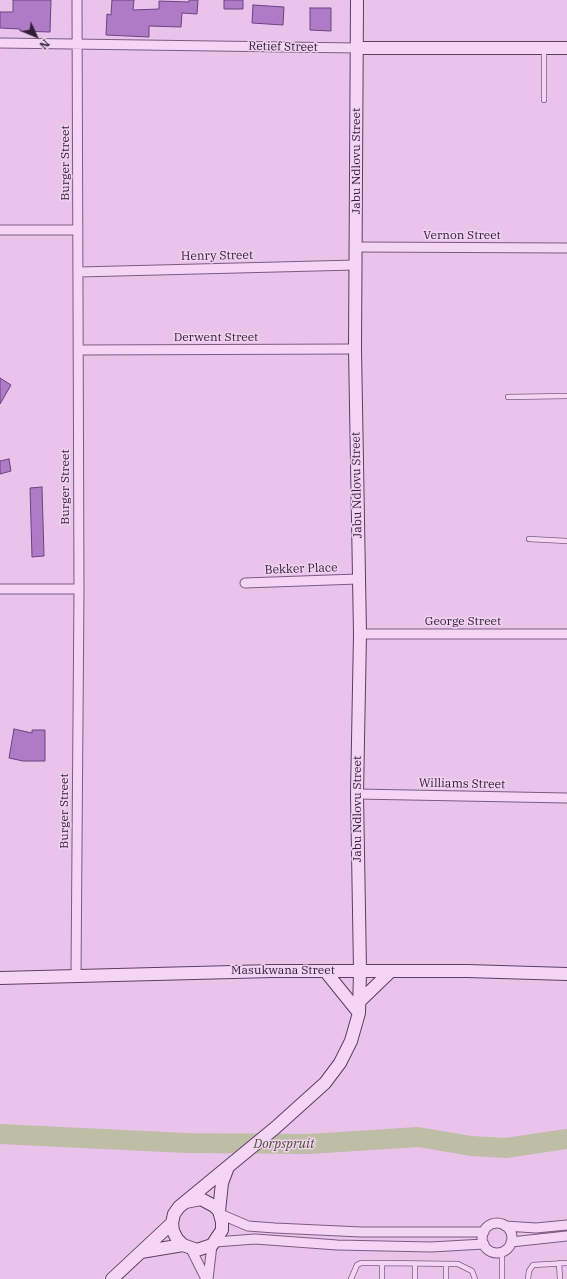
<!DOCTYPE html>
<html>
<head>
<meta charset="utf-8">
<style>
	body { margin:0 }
	#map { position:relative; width:567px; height:1279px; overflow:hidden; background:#eac3eb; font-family:"IBM Plex Serif",serif }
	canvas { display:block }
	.north { position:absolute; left:16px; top:16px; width:40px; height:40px; -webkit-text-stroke:3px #f2d2f3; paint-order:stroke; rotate:134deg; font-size:11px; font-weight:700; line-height:16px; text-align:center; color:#2f1e34 }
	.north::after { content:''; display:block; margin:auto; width:14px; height:18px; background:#2f1e34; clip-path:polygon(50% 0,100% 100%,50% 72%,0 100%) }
</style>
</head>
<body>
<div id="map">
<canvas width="567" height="1279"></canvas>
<div class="north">N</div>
</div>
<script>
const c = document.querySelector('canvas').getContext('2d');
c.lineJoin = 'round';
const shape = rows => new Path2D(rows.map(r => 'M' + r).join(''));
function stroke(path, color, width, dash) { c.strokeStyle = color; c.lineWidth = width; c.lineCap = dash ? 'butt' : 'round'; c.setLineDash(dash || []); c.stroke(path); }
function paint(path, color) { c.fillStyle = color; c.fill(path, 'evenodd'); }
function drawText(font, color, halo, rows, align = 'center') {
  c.font = font + ' "IBM Plex Serif",serif'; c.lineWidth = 3; c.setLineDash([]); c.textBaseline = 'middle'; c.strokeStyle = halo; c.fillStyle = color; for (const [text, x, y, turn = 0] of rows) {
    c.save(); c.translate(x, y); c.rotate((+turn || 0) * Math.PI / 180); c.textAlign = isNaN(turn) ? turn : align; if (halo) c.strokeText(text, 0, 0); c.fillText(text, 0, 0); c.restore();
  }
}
stroke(shape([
	[0,1134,186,1143,309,1144,418,1137,471,1146,506,1148,567,1139]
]), '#bebda5', 20);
const building = shape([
	[13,0,51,0,50,32,20,31,20,29,0,28,0,12,13,12,13,0],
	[112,0,134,0,133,10,159,9,159,1,189,2,189,0,198,0,197,14,182,13,181,27,149,26,149,37,106,35,107,14,111,15,112,0],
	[224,0,243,0,243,9,224,9,224,0],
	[253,5,284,7,283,25,252,23,253,5],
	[310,8,331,8,331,31,310,30,310,8],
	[0,378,11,385,0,404,0,378],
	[9,459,11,471,0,474,0,461,9,459],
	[42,487,44,556,32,557,30,488,42,487],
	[14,729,32,733,32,730,45,730,45,761,23,761,9,758,14,729]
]);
paint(building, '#af7bc6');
stroke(building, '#6c4281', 1);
const lane = shape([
	[544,100,544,48],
	[508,397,567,396],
	[529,539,567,541],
	[502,1252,502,1279],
	[559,1263,560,1279],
	[415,1264,415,1279],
	[351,1279,357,1265,361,1263,382,1263,458,1264,472,1271,475,1279],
	[382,1279,382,1263],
	[446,1279,446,1264],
	[528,1279,529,1271,533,1265,567,1263]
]);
const street = shape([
	[0,43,357,48],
	[0,230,78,230],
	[356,247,567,248],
	[79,272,356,265],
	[78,350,355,349],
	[245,583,358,579],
	[0,589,79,589],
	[360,634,567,634],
	[357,794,567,798],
	[76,975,79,589,77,0],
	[220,1214,248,1226,275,1228,361,1232,484,1232],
	'482 1238a15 15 0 1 1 30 0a15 15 0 1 1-30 0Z',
	[505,1226,536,1228,567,1225],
	[215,1242,255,1239,337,1245,431,1247,484,1244],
	[511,1242,567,1236],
	[191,1249,206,1279],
	[208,1279,212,1245]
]);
const secondary = shape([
	[357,48,567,48],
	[326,972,359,1013],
	[0,978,272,971,467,971,567,974],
	[360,1001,390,972],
	[186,1202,201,1199,214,1206,219,1211,222,1222,222,1230,212,1245,197,1250,183,1245,177,1239,173,1231,172,1223,174,1214,179,1207,275,1128,325,1083,340,1063,351,1041,359,1013,360,970,357,794,360,634,355,349,357,0],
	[219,1211,222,1183,228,1167],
	[141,1252,183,1245],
	[112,1279,172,1223]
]);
stroke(lane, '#7b5b84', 6);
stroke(street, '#7b5b84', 11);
stroke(secondary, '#5c3e65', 14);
stroke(lane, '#f5d5f6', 4.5);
stroke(street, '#f5d5f6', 9);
stroke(secondary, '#f5d5f6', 12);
drawText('12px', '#2f1e34', '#f2d2f3', [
	["Retief Street",283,47,1],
	["Jabu Ndlovu Street",357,161,-90],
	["Burger Street",66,163,-90],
	["Vernon Street",462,236],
	["Henry Street",217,256,-1],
	["Derwent Street",216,338],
	["Jabu Ndlovu Street",357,485,-91],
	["Burger Street",66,487,-90],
	["Bekker Place",301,569,-2],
	["George Street",463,622],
	["Williams Street",462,784,1],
	["Jabu Ndlovu Street",358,809,-90],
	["Burger Street",65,811,-90],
	["Masukwana Street",283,971]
]);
drawText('italic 13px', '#4c532e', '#f2d2f3', [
	["Dorpspruit",284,1144]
]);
</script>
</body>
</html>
